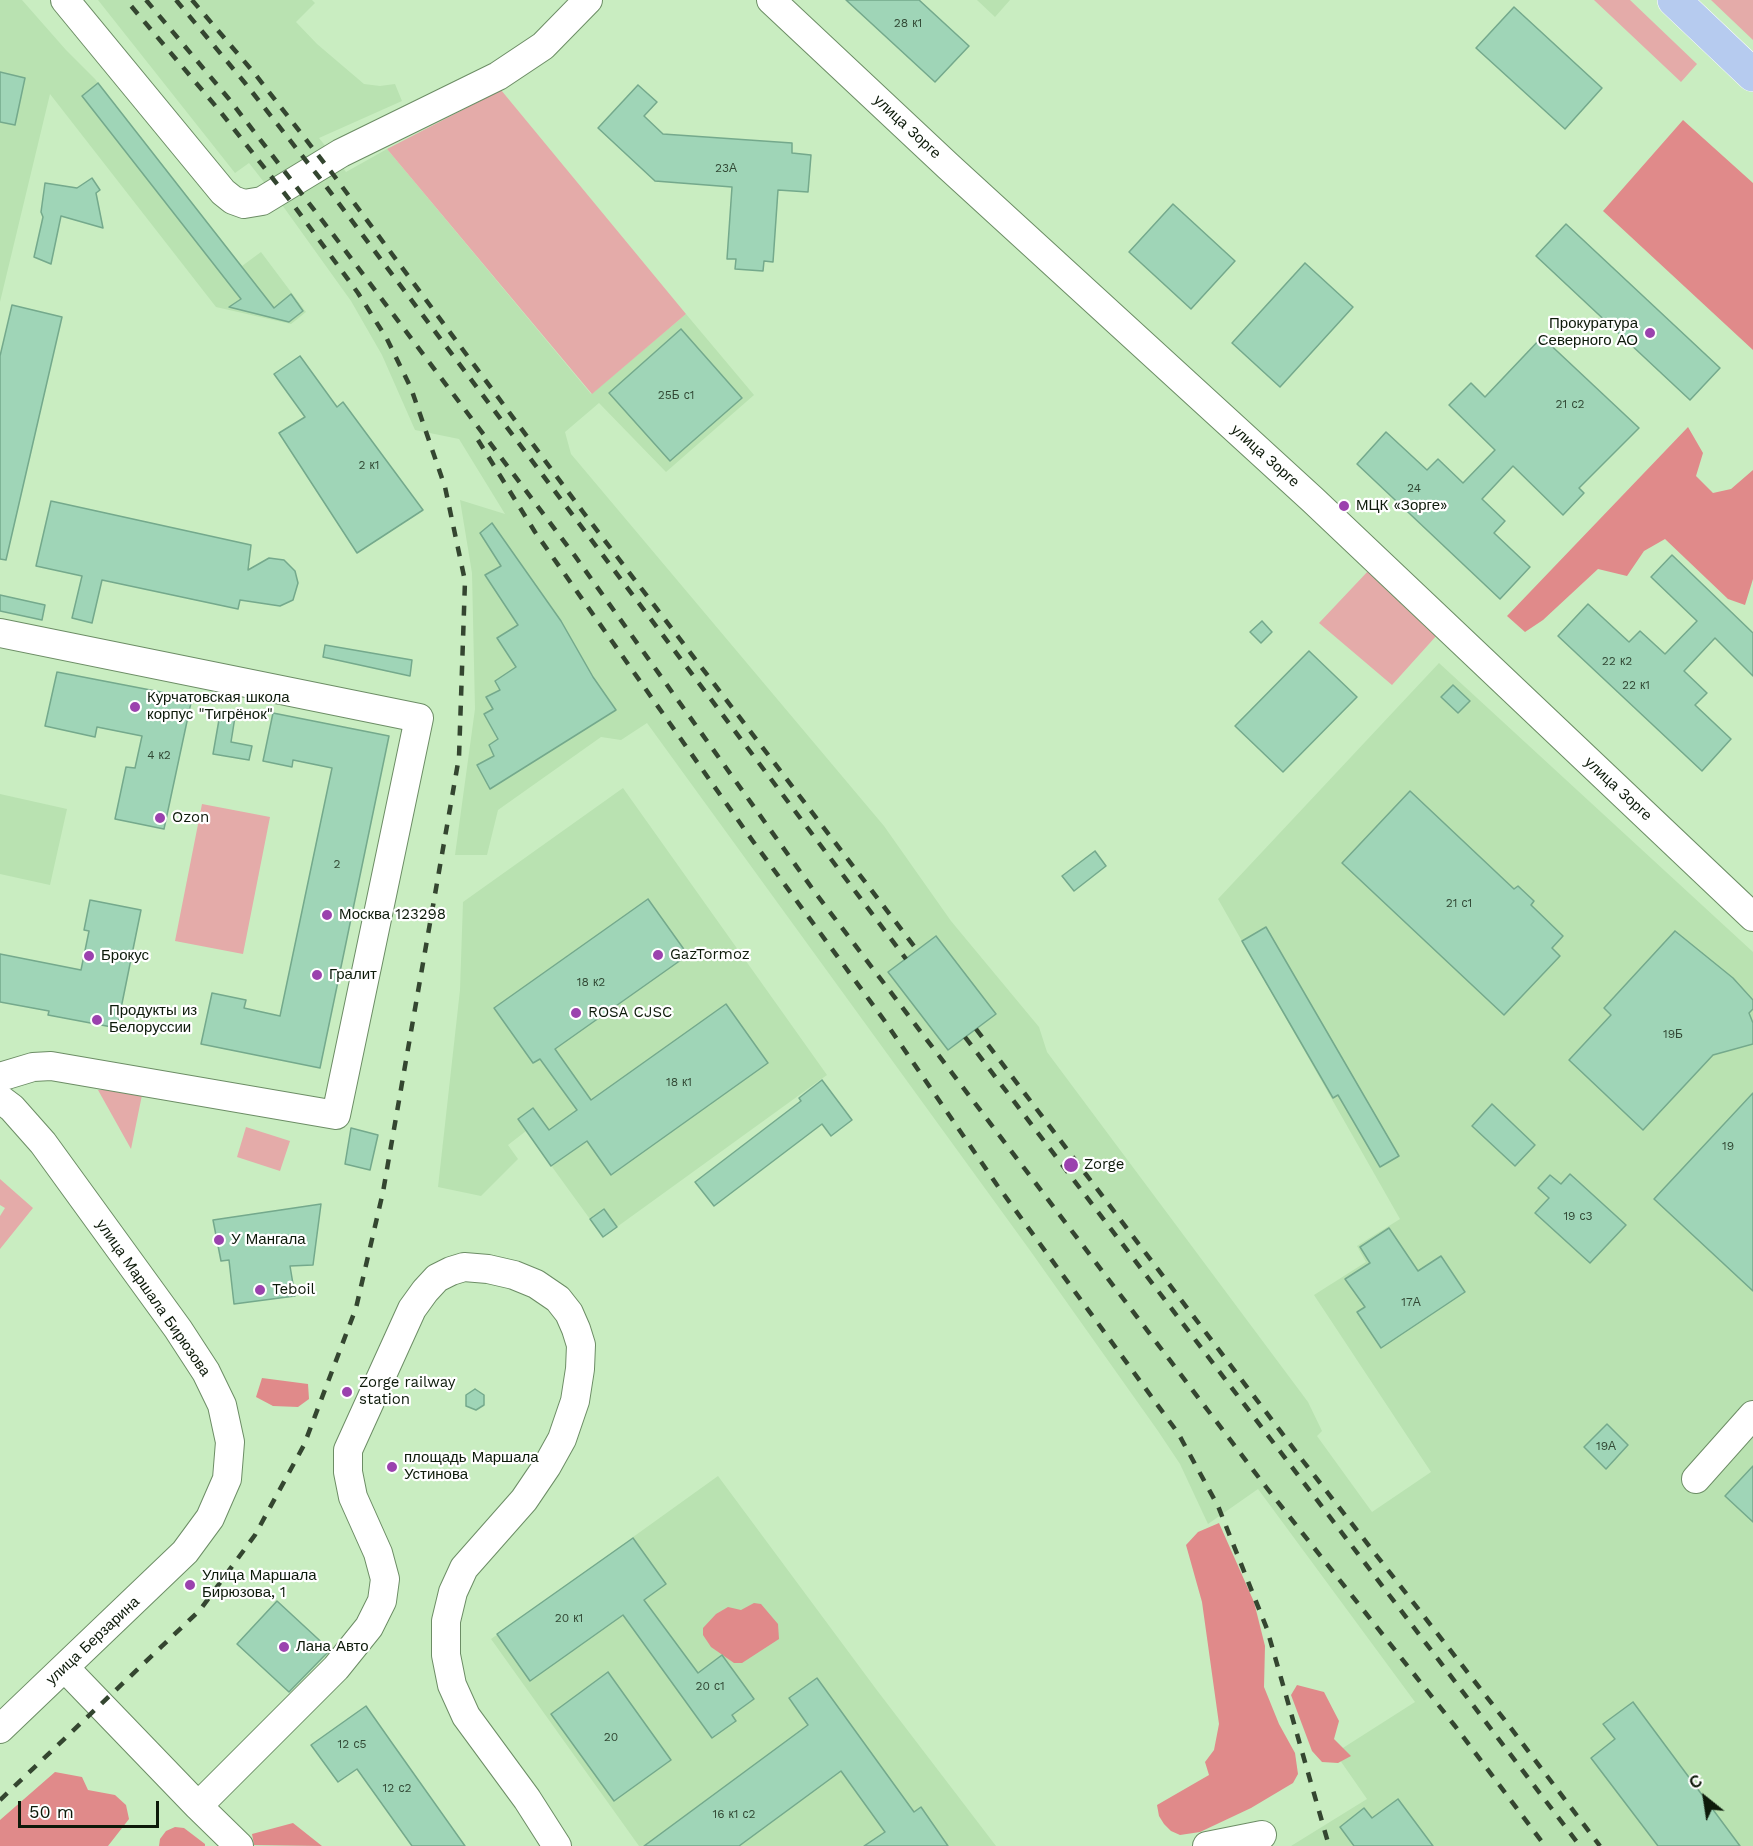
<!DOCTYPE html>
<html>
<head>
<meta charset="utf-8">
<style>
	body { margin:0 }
	#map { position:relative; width:1753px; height:1846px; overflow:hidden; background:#c9edc1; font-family:"Work Sans",sans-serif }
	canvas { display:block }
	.north { position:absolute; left:1675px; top:1768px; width:60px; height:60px; -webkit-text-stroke:4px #fff; paint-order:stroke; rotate:330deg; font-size:16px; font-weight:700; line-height:24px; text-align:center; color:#0d1a0a }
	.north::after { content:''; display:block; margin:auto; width:21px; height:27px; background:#0d1a0a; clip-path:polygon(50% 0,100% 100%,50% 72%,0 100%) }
	.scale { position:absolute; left:18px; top:1801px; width:141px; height:27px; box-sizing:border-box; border:3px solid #0d1a0a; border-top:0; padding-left:8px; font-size:18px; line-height:21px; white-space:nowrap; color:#0d1a0a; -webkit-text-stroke:4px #fff; paint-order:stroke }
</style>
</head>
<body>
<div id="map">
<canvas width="1753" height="1846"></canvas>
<div class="north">С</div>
<div class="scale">50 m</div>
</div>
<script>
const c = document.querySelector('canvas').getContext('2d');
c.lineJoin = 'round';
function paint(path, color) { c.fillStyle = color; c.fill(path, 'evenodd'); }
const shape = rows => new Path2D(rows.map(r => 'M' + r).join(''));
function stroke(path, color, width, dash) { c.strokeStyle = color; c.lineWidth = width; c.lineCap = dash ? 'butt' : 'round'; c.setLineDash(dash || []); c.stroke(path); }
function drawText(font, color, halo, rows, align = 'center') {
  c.font = font + ' "Work Sans",sans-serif'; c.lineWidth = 4.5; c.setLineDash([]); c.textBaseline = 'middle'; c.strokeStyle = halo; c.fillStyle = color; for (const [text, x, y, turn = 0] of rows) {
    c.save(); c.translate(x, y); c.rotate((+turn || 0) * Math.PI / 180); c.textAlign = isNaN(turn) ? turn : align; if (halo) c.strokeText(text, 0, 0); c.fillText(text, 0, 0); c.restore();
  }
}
paint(shape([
	[0,0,22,0,66,50,95,79,242,266,261,252,306,312,291,324,216,307,50,94,0,302],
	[98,0,312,0,315,3,296,22,317,44,364,84,380,86,395,84,402,101,319,138,346,172,387,149,591,394,686,314,754,395,666,472,599,403,565,432,571,454,884,826,951,921,1039,1027,1047,1052,1308,1402,1322,1431,1317,1436,1372,1512,1431,1472,1314,1295,1366,1262,1357,1246,1400,1219,1218,899,1439,663,1753,952,1753,1846,1291,1846,1367,1799,1335,1753,1415,1702,1258,1489,1208,1524,1180,1464,1158,1431,1029,1249,647,723,621,740,601,737,498,810,487,855,455,855,475,709,472,573,460,500,505,514,459,439,415,430,382,355,351,301,285,209,249,163,235,173],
	[977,0,1010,0,995,17],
	[623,788,827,1075,603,1237,526,1131,508,1145,518,1159,481,1196,438,1187,460,990,463,902],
	[0,794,67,809,50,885,0,874],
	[718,1476,876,1689,996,1846,639,1846,491,1639]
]), '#b9e2b1');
paint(shape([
	[1594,0,1630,0,1697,64,1681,82],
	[1711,0,1753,0,1753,40],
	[501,90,686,314,592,394,387,149],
	[1370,569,1438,634,1392,685,1319,623],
	[202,804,270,817,243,954,175,941],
	[98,1090,143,1090,131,1149],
	[246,1127,290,1141,280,1171,237,1157],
	[0,1179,33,1208,0,1249,0,1216,5,1208,0,1205]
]), '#e4aba9');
paint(shape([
	[1683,120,1753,183,1753,350,1603,211],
	[1688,427,1703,453,1696,476,1713,493,1731,489,1753,470,1753,579,1745,605,1728,599,1665,539,1644,551,1627,576,1598,569,1543,620,1525,632,1507,616],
	[262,1378,308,1384,309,1399,298,1407,273,1406,256,1397],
	[1219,1523,1254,1602,1265,1646,1264,1687,1279,1724,1295,1753,1298,1774,1293,1783,1251,1808,1200,1832,1180,1835,1171,1831,1164,1824,1159,1816,1157,1805,1209,1775,1205,1762,1214,1750,1219,1724,1202,1602,1186,1545,1198,1532],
	[754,1603,761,1604,778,1624,779,1639,742,1663,734,1663,711,1647,703,1635,703,1628,716,1614,728,1607,741,1610],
	[1297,1685,1324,1692,1339,1721,1334,1739,1351,1756,1338,1763,1322,1762,1312,1751,1291,1695],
	[55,1772,82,1777,88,1790,115,1795,126,1805,129,1819,108,1846,0,1846,0,1820],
	[293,1823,322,1846,254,1845,252,1834],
	[175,1827,184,1828,205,1844,205,1846,159,1846,160,1839,166,1831]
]), '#e08a8a');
const building = shape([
	[846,0,919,0,969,46,935,82,846,0],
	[1514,7,1602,88,1565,129,1476,48,1514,7],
	[0,72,25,78,15,125,0,122,0,72],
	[98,83,274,308,291,294,303,311,289,322,229,307,241,299,82,96,98,83],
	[638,85,657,102,644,116,663,134,792,143,792,153,811,155,808,192,778,190,773,262,764,261,763,271,735,269,736,259,727,259,732,187,655,181,598,128,638,85],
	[92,178,100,190,96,193,103,228,61,216,51,264,34,257,43,217,41,212,45,183,77,188,92,178],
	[1173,204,1235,261,1191,309,1129,252,1173,204],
	[1566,224,1720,368,1690,400,1536,256,1566,224],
	[1305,263,1353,307,1280,387,1232,343,1305,263],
	[12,305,62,317,6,560,0,559,0,356,12,305],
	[681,329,742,398,670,461,609,393,681,329],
	[1542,337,1639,428,1579,488,1584,493,1563,515,1513,466,1482,499,1505,521,1494,533,1530,567,1500,599,1357,464,1386,432,1427,470,1438,459,1463,483,1495,450,1449,405,1471,383,1485,397,1542,337],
	[300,356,337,407,343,402,423,510,357,553,279,433,305,417,274,374,300,356],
	[51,501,251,545,248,570,269,558,284,560,295,571,298,583,293,600,280,606,240,600,238,609,102,580,92,623,72,618,82,576,36,566,51,501],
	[492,523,561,621,593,677,616,710,490,789,477,765,494,756,489,745,498,739,484,714,493,709,486,697,500,690,495,681,516,667,497,638,518,625,485,575,501,566,480,533,492,523],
	[1672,555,1753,633,1753,676,1715,638,1684,671,1707,693,1695,705,1731,739,1702,771,1558,636,1588,604,1629,642,1640,631,1665,654,1697,621,1651,577,1672,555],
	[0,595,45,605,42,620,0,611,0,595],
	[1262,621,1272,632,1261,643,1250,632,1262,621],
	[325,645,412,660,410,676,323,657,325,645],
	[1309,651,1357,697,1283,772,1235,726,1309,651],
	[57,672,192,698,164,829,115,819,126,767,135,768,142,736,97,727,95,737,45,726,57,672],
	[1453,685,1470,701,1458,713,1441,697,1453,685],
	[273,713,389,736,320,1068,201,1044,212,993,246,1000,244,1008,280,1016,332,768,293,760,292,767,263,761,273,713],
	[220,714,235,717,231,742,252,746,249,760,213,754,220,714],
	[1410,791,1514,889,1518,886,1534,901,1531,905,1563,936,1552,948,1560,956,1504,1015,1342,863,1410,791],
	[1095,851,1106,866,1074,891,1062,876,1095,851],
	[648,899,688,955,555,1049,591,1100,726,1004,768,1063,611,1175,587,1141,551,1166,518,1119,533,1108,549,1130,577,1110,540,1059,533,1063,494,1008,648,899],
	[90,900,141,910,117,1028,48,1015,49,1011,0,1002,0,954,81,970,89,931,84,930,90,900],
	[1266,927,1399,1156,1380,1167,1338,1095,1333,1098,1242,941,1266,927],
	[1675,931,1733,978,1753,1000,1753,1009,1749,1013,1753,1023,1753,1044,1713,1055,1643,1130,1569,1060,1611,1015,1604,1008,1675,931],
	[936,936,996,1014,948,1050,888,972,936,936],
	[822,1080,852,1120,831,1136,822,1124,714,1206,695,1182,801,1101,799,1098,822,1080],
	[1753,1093,1753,1291,1654,1199,1753,1093],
	[1492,1104,1535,1145,1515,1166,1472,1126,1492,1104],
	[351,1128,378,1135,370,1170,345,1164,351,1128],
	[1570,1174,1626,1225,1590,1263,1535,1213,1549,1198,1538,1188,1550,1175,1561,1184,1570,1174],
	[321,1204,313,1265,290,1266,295,1296,234,1304,229,1260,221,1261,213,1220,321,1204],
	[604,1209,617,1227,603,1237,590,1219,604,1209],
	[1389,1228,1418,1271,1441,1256,1465,1292,1381,1348,1357,1312,1365,1307,1345,1279,1370,1263,1360,1247,1389,1228],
	[475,1389,484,1395,484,1405,476,1410,466,1406,466,1395,475,1389],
	[1607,1424,1628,1445,1606,1469,1584,1447,1607,1424],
	[1753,1466,1753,1522,1725,1496,1753,1466],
	[633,1538,666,1584,644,1600,698,1673,722,1655,754,1699,732,1715,736,1721,712,1738,623,1615,530,1681,497,1634,633,1538],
	[277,1601,330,1650,289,1692,237,1644,277,1601],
	[608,1672,671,1760,614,1801,551,1714,608,1672],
	[817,1678,914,1812,921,1807,948,1846,864,1846,885,1832,841,1771,739,1846,644,1846,808,1725,789,1698,817,1678],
	[1633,1702,1740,1846,1658,1846,1591,1758,1615,1739,1603,1724,1633,1702],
	[366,1706,392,1743,465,1846,412,1846,357,1769,338,1782,311,1745,366,1706],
	[1398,1799,1433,1846,1354,1846,1340,1827,1364,1808,1372,1818,1398,1799]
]);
paint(building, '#9fd5b7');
stroke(building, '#74a98c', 1.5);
const minor = shape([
	[65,0,223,192,233,200,244,204,262,201,341,153,498,76,543,46,588,0],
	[771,0,948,166,1313,500,1753,917],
	[0,633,419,718,336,1115,51,1066,33,1067,0,1077],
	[0,1099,12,1108,43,1143,178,1329,206,1372,222,1405,230,1442,227,1479,210,1518,185,1552,0,1729],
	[1696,1479,1753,1415],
	[65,1668,198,1806,239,1846],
	[198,1806,336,1668,369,1627,382,1601,385,1579,378,1553,353,1497,348,1472,348,1450,412,1309,425,1291,437,1278,451,1271,464,1267,488,1269,514,1275,536,1284,558,1299,569,1313,576,1329,581,1345,580,1369,575,1401,562,1439,547,1466,524,1500,464,1568,453,1592,446,1621,446,1655,452,1685,466,1716,527,1799,557,1846],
	[1207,1846,1262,1835]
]);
const major = shape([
	[1674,0,1753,75]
]);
stroke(minor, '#6c8d65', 30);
stroke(major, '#fff', 34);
stroke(minor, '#fff', 28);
stroke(major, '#b6cbef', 33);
stroke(shape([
	[146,0,229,99,338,241,575,556,814,891,1266,1487,1455,1726,1545,1846],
	[176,0,245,83,322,181,906,959],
	[192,0,255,74,332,173,583,512,917,950],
	[478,440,535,532,752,840,884,1020,997,1185,1178,1433,1218,1506,1267,1629,1329,1846],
	[976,1029,1303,1461,1507,1723,1600,1846],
	[965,1037,1580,1846],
	[0,1800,200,1610,255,1535,304,1445,356,1308,383,1192,459,757,465,581,445,487,411,388,387,339,358,293,292,203,219,110,126,0]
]), '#344630', 4.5, [10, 10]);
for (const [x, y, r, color] of [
	[1650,333,6,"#9b42ae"],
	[1344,506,6,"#9b42ae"],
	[135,707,6,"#9b42ae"],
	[160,818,6,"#9b42ae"],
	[327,915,6,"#9b42ae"],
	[658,955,6,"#9b42ae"],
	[89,956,6,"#9b42ae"],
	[317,975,6,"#9b42ae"],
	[576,1013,6,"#9b42ae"],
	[97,1020,6,"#9b42ae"],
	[1071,1165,8,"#9b42ae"],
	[219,1240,6,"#9b42ae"],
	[260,1290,6,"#9b42ae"],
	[347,1392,6,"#9b42ae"],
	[392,1467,6,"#9b42ae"],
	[190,1585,6,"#9b42ae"],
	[284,1647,6,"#9b42ae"]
]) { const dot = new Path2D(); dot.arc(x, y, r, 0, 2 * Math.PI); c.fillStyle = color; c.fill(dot); stroke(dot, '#fff', 2); }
drawText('12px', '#324935', null, [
	["28 к1",908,23],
	["23А",726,168],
	["25Б с1",676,395],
	["21 с2",1570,404],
	["2 к1",369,465],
	["24",1414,488],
	["22 к2",1617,661],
	["22 к1",1636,685],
	["4 к2",159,755],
	["2",337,864],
	["21 с1",1459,903],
	["18 к2",591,982],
	["19Б",1673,1034],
	["18 к1",679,1082],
	["19",1728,1146],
	["19 с3",1578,1216],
	["17А",1411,1302],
	["19А",1606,1446],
	["20 к1",569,1618],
	["20 с1",710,1686],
	["20",611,1737],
	["12 с5",352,1744],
	["12 с2",397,1788],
	["16 к1 с2",734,1814]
]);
drawText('15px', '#0d1a0a', '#fff', [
	["улица Зорге",907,127,43],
	["улица Зорге",1265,456,42],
	["улица Зорге",1618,789,43],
	["улица Маршала Бирюзова",153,1298,55],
	["улица Берзарина",93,1641,-43]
]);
drawText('15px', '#0d1a0a', '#fff', [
	["Прокуратура",1638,324,"right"],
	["Северного АО",1638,341,"right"],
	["МЦК «Зорге»",1356,506],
	["Курчатовская школа",147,698],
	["корпус \"Тигрёнок\"",147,715],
	["Ozon",172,818],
	["Москва 123298",339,915],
	["GazTormoz",670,955],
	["Брокус",101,956],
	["Гралит",329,975],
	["Продукты из",109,1011],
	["Белоруссии",109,1028],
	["ROSA CJSC",588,1013],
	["Zorge",1084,1165],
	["У Мангала",231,1240],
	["Teboil",272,1290],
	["Zorge railway",359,1383],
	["station",359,1400],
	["площадь Маршала",404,1458],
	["Устинова",404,1475],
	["Улица Маршала",202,1576],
	["Бирюзова, 1",202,1593],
	["Лана Авто",296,1647]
], 'left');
</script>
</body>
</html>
